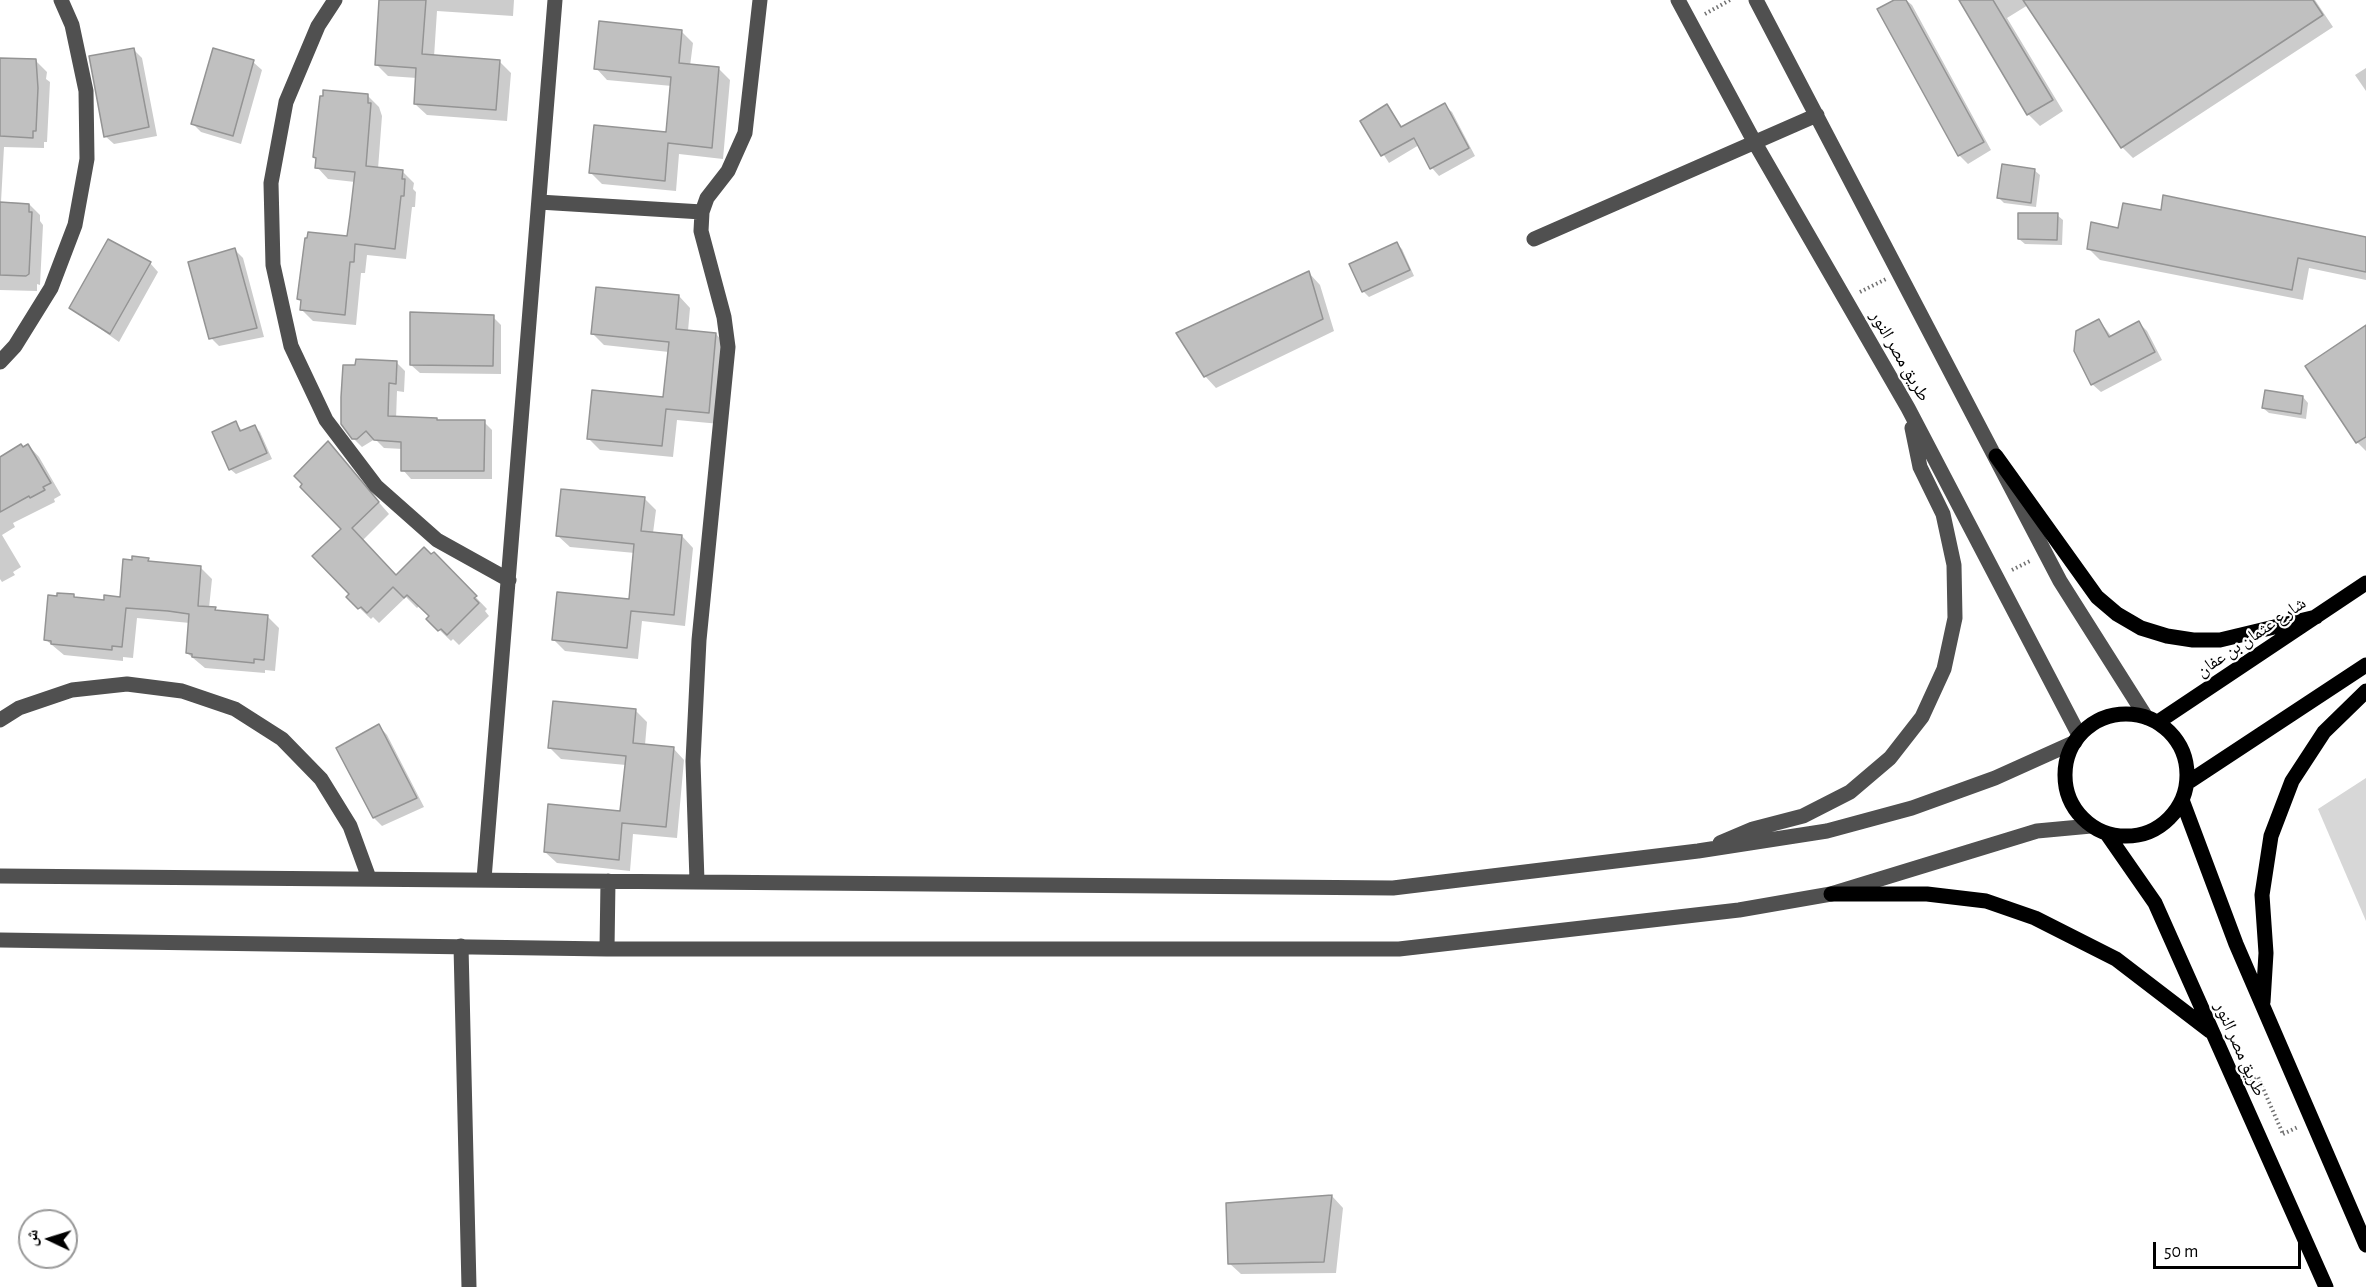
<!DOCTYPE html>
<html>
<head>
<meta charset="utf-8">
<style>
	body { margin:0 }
	#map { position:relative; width:2366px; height:1287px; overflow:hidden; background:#fff; font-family:"Alegreya Sans","Noto Naskh Arabic",sans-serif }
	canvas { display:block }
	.north { position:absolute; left:18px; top:1209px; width:60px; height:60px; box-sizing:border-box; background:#fff; border:2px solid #999; border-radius:50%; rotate:274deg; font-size:16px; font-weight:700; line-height:24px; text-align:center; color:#000 }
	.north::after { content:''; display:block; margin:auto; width:21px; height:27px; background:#000; clip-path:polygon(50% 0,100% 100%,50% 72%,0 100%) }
	.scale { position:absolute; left:2153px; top:1242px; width:148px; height:27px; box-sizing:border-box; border:3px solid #000; border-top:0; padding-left:8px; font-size:18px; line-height:21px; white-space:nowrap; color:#000; -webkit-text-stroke:4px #fff; paint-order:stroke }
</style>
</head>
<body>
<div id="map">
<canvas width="2366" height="1287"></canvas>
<div class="north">ش</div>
<div class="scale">50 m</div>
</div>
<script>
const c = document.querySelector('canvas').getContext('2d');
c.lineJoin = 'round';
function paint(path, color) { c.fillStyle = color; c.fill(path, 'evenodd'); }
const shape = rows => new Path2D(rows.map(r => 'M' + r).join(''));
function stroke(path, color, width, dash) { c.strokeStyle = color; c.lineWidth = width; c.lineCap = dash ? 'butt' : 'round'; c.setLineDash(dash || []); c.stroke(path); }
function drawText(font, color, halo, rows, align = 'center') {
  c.font = font + ' "Alegreya Sans","Noto Naskh Arabic",sans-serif'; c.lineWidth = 4.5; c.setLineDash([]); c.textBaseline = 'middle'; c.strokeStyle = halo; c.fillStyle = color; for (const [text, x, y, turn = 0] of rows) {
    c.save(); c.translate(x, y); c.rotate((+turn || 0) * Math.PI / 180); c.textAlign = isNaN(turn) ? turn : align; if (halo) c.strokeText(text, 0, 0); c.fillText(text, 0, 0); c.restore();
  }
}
paint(shape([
	[2366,778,2366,921,2318,809]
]), '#d7d7d7');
paint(shape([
	[381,0,514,0,513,16,437,11,434,57,499,61,511,73,507,121,427,115,415,104,417,78,388,76,376,64],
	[1897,0,1906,0,1912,5,1991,150,1968,164,1959,155,1879,10],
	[1960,0,2315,0,2333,27,2133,158,2122,147,2028,5,2007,18,2063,111,2040,126,2028,114],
	[681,31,693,43,690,66,719,69,730,80,723,159,679,154,676,191,602,184,591,173,667,134,672,86,607,80,596,68],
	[133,49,142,58,157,136,114,144,105,136],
	[0,59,35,60,47,72,46,79,50,82,47,142,44,142,44,148,4,147,1,202,28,203,40,215,40,221,43,225,40,285,37,284,37,291,0,290],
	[253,62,262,70,241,144,201,132,193,124],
	[2366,68,2366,91,2355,75],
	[368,96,379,107,382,116,378,169,402,171,414,183,413,189,416,192,415,207,412,207,406,259,367,255,365,273,361,273,356,325,313,321,301,309,302,302,299,299,349,237,355,182,328,179,317,167,318,160,314,157],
	[1444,105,1452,112,1475,156,1439,176,1432,168,1419,145,1389,163,1362,121,1387,106,1403,128],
	[2034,170,2040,175,2036,207,2004,203,1999,198],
	[2162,212,2366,238,2366,280,2309,268,2303,300,2100,260,2089,249,2119,230],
	[2057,215,2063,220,2062,245,2025,244,2019,239],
	[1396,243,1402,249,1414,276,1369,297,1364,292,1351,265],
	[235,250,243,258,264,337,219,346,211,338],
	[150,263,158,272,119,342,71,308],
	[1309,273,1320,285,1334,331,1216,388,1205,376],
	[679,296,690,308,688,331,716,334,727,346,720,424,677,420,673,457,600,450,588,438,665,399,669,352,604,345,593,334],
	[493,317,501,325,501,374,420,373,411,365],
	[2099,320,2112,337,2139,323,2147,331,2162,360,2101,392,2092,384],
	[2366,327,2366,451,2357,442,2307,367],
	[396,362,405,371,404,392,397,391,396,420,484,422,492,430,492,479,411,479,403,470,403,449,384,448,375,439,362,447,353,438],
	[2303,397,2308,403,2306,419,2269,413,2263,408],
	[236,423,243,432,254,426,260,432,272,459,236,474,230,469],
	[328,444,389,514,363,540,397,576,432,556,445,565,487,609,485,611,489,616,459,645,453,639,451,641,428,619,431,616,420,605,417,608,406,597,379,623,373,617,371,619,348,597,351,594,343,529],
	[28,445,39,457,61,495,54,499,55,502,13,523,15,527,2,535,21,567,13,572,15,575,2,582,0,579,0,458],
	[644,498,656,510,653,533,682,536,693,548,685,626,642,621,638,659,565,651,554,640,630,601,635,553,570,547,558,536],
	[148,559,152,563,200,567,212,579,209,608,218,612,267,616,279,628,275,671,265,670,265,673,205,668,187,653,190,623,137,618,133,658,123,657,123,661,64,655,46,640,73,595,77,599,105,601,121,598],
	[635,710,647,722,645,745,673,748,684,760,677,838,633,834,630,871,557,863,545,852,621,813,626,765,561,759,550,748],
	[379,726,387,735,424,807,382,826,374,818],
	[1332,1196,1343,1208,1336,1273,1241,1274,1229,1263]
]), '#0003');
const building = shape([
	[379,0,426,0,422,54,500,60,496,110,414,104,416,68,375,65,379,0],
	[1894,0,1906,0,1984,142,1958,156,1877,9,1894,0],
	[1959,0,1993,0,2053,100,2027,115,1959,0],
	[2023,0,2313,0,2323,15,2121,148,2023,0],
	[599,21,682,30,679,63,719,67,712,148,668,143,665,181,589,173,594,125,666,132,671,77,594,69,599,21],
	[134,48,149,127,104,137,89,56,134,48],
	[213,48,254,60,233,136,191,124,213,48],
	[0,58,36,59,38,88,36,131,33,131,33,138,0,136,0,58],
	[323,90,368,94,368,103,371,103,366,166,403,170,402,179,405,179,404,196,401,196,395,249,355,244,354,262,350,262,345,315,300,310,301,300,297,299,305,238,307,238,308,232,347,236,350,215,355,172,315,168,316,158,313,157,320,96,323,96,323,90],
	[1445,103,1469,148,1430,169,1414,138,1381,156,1360,121,1387,104,1401,127,1445,103],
	[2002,164,2035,169,2031,203,1997,198,2002,164],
	[2163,195,2366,237,2366,272,2298,258,2292,290,2087,249,2091,222,2118,228,2123,203,2161,210,2163,195],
	[0,202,29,204,29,212,32,212,29,274,26,276,0,275,0,202],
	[2018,213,2058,213,2057,240,2018,239,2018,213],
	[108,239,151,262,110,334,69,308,108,239],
	[1397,242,1410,270,1362,292,1349,264,1397,242],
	[235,248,257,328,209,339,188,262,235,248],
	[1309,271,1323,319,1204,377,1176,333,1309,271],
	[596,287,679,295,676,329,716,333,709,413,666,409,662,446,587,439,592,390,663,397,669,342,591,334,596,287],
	[410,312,494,315,493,366,410,365,410,312],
	[2099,319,2109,337,2139,321,2155,352,2091,385,2074,351,2076,331,2099,319],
	[2366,325,2366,437,2356,443,2305,366,2366,325],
	[356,359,397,361,396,384,389,383,388,416,437,418,437,420,485,420,484,471,401,471,401,442,374,440,366,431,357,439,352,439,341,424,341,397,343,365,355,365,356,359],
	[2265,390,2303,396,2301,414,2262,408,2265,390],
	[236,421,240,431,255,425,267,453,229,470,212,432,236,421],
	[328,441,379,502,352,528,367,544,396,575,424,547,431,554,434,552,477,596,474,598,479,603,447,635,441,629,438,631,426,619,429,616,407,595,404,598,393,587,367,613,361,607,358,609,346,597,349,594,312,556,341,529,300,487,302,484,294,476,328,441],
	[21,444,23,447,28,444,51,483,43,487,45,490,30,498,29,496,0,512,0,457,21,444],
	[561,489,645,497,641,531,682,535,674,615,631,611,627,648,552,640,557,592,629,599,634,544,556,536,561,489],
	[132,556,149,558,148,561,201,566,198,606,216,607,215,610,268,615,264,660,254,659,254,663,192,657,192,654,186,653,189,614,168,611,126,608,122,647,112,646,112,650,51,644,51,641,44,640,48,595,57,596,57,593,74,594,74,597,104,600,104,595,120,597,123,559,132,560,132,556],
	[553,701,636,709,633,743,674,747,666,827,622,823,619,860,544,852,548,804,620,811,626,756,548,748,553,701],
	[379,724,417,798,373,818,336,748,379,724],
	[1332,1195,1324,1262,1228,1264,1226,1203,1332,1195]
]);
paint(building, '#c0c0c0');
stroke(building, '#949494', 1.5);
stroke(shape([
	[1705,14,1730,0],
	[1860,292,1886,279],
	[2012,570,2032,560],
	[2250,1080,2258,1077,2283,1134],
	[2283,1134,2298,1127]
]), '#727272', 4, [1.5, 3]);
stroke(shape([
	[335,0,318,26,286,102,271,183,273,265,291,346,326,420,376,486,437,540,509,580],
	[1678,0,1755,143,1908,408,2079,735],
	[1756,0,2060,581,2146,717],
	[539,202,702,212],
	[1534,239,1817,115],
	[0,362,15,346,51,288,75,225,87,159,86,91,72,25,61,0],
	[0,720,19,708,72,690,127,684,182,691,235,709,282,739,321,779,350,826,369,878],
	[1720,843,1753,829,1803,816,1850,792,1890,758,1922,717,1944,669,1955,618,1954,565,1943,514,1920,467,1912,428],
	[0,876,1393,888,1698,851,1827,831,1912,808,1995,778,2075,742],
	[484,879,555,0],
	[697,881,693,761,699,640,728,347,724,317,701,231,702,212,707,198,728,171,745,133,760,0],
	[0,940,607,949,1399,949,1739,910,1831,894,2037,831,2091,826],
	[461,946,469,1287],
	[607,949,608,881]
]), '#505050', 15);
stroke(shape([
	[1996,456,2097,597,2117,614,2141,628,2167,636,2193,640,2220,640,2316,617],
	'2065 775a61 61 0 1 1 122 0a61 61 0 1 1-122 0Z',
	[2158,722,2366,583],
	[2187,783,2366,665],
	[2182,800,2236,944,2366,1245],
	[2107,834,2155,903,2326,1287],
	[1831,894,1927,894,1986,901,2035,918,2116,959,2210,1031],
	[2263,1002,2266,953,2262,895,2271,836,2292,781,2324,732,2366,691]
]), '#000', 15);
drawText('18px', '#000', '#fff', [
	["طريق مصر النور",1900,356,60],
	["شارع عثمان بن عفان",2251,637,-34],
	["طريق مصر النور",2240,1049,66]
]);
</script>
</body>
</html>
